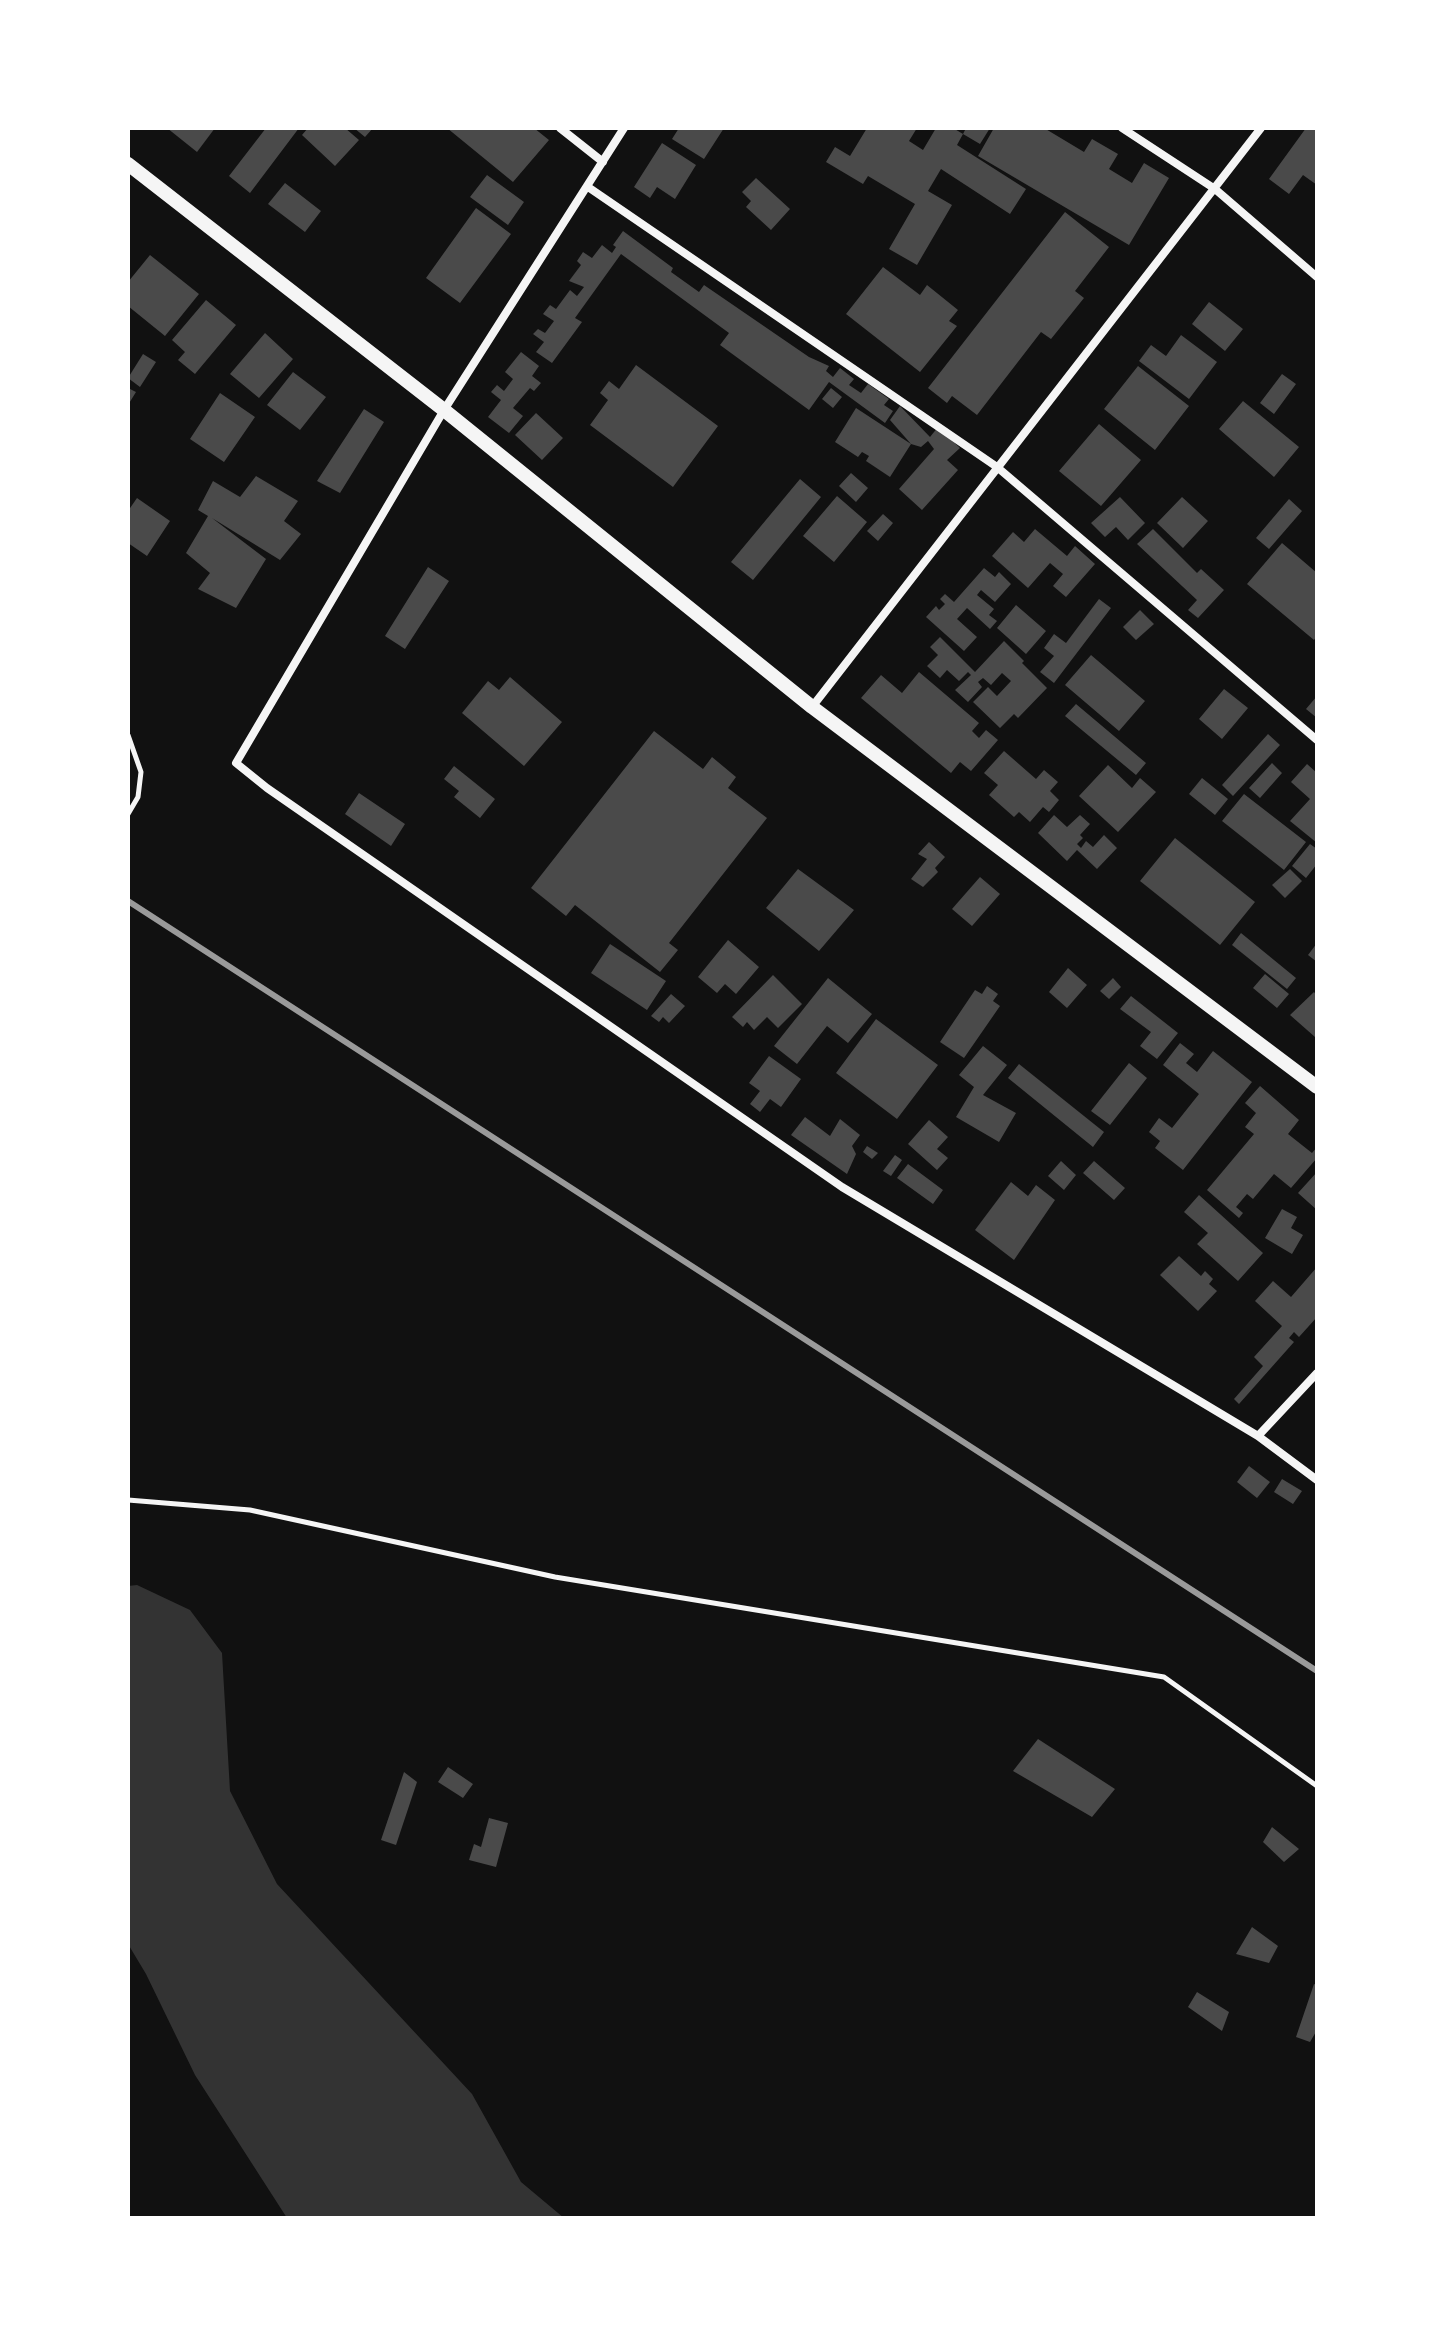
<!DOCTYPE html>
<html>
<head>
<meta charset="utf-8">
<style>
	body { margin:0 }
	#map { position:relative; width:1445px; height:2346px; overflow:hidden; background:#111; font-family:Roboto,sans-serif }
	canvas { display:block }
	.frame { position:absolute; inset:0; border:130px solid #fff; pointer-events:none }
</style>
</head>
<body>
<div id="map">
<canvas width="1445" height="2346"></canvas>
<div class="frame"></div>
</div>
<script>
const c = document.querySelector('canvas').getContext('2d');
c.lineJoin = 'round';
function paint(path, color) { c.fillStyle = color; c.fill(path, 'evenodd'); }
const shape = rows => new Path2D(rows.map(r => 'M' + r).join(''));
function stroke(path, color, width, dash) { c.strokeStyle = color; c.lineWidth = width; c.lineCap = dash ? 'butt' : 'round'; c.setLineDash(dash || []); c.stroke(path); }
paint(shape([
	[137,1585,190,1610,222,1653,230,1791,277,1884,472,2094,521,2182,564,2218,287,2218,195,2075,146,1974,128,1944,128,1586]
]), '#333');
paint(shape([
	[167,128,215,128,197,152],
	[266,128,299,128,250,193,229,176],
	[308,128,345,128,359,140,335,166,302,135],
	[354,128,373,128,365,137],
	[447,128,534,128,549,140,513,182],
	[679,128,724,128,704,159,672,139],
	[867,128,917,128,909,141,923,150,936,128,953,128,963,134,957,145,1026,189,1010,214,941,169,928,191,952,205,917,265,889,249,915,204,868,176,863,184,826,162,835,147,850,156],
	[966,128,990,128,980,144,963,134],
	[994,128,1044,128,1084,152,1092,139,1118,154,1109,169,1132,183,1144,163,1169,178,1129,245,978,156],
	[1306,128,1317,128,1317,185,1303,175,1289,194,1269,179],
	[662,143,696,165,675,199,657,187,650,198,634,187],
	[487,175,524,202,508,225,470,197],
	[756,178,790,209,771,230,746,207,751,201,742,192],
	[285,183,321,211,305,232,268,204],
	[476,208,511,234,460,303,426,278],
	[1065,212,1109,247,1075,291,1084,298,1051,339,1041,332,977,415,952,396,947,403,928,388],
	[623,231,673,268,671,272,699,292,704,285,809,357,829,366,826,371,833,377,840,368,854,379,849,385,861,393,868,384,889,399,884,405,893,411,885,423,829,382,809,410,720,345,729,333,621,254,575,318,582,322,552,363,536,352,544,342,533,334,538,329,545,333,554,321,543,314,550,305,556,309,570,290,577,296,584,287,569,281,581,265,577,261,583,252,592,258,602,245,612,253,616,247,613,245],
	[150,255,199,294,165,336,128,306,128,282],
	[883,267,920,295,927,285,958,310,949,321,957,326,920,372,846,314],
	[206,300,236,325,195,374,178,360,185,352,172,340],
	[1209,302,1243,329,1225,351,1192,324],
	[265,333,293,359,259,398,230,374],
	[1181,335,1217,362,1189,399,1139,361,1151,345,1166,356],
	[521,352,539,366,532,376,541,383,534,391,530,388,513,408,523,416,509,433,488,417,501,400,491,392,497,385,504,391,513,379,505,372],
	[143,354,156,362,140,387,128,378],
	[636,365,718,426,673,487,590,425,608,400,600,393,609,381,619,389],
	[1138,366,1189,406,1155,450,1104,409],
	[293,372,326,397,300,430,267,405],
	[1282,374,1296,384,1274,414,1260,403],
	[128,388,136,392,128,405],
	[831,388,842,397,833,408,822,399],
	[220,393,255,417,224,462,190,439],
	[1243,401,1299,447,1274,477,1219,429],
	[900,406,930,437,938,427,960,448,947,460,958,470,922,510,899,489,934,449,928,441,921,447,911,444,890,477,866,461,869,456,862,452,858,457,835,442,856,408,911,444,890,420],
	[364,409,384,422,340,493,317,481],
	[536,413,563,438,542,460,515,435],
	[1099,424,1141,460,1101,506,1059,471],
	[851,473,868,488,856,502,839,486],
	[256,476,298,501,284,521,301,534,280,560,212,518,266,559,236,608,198,589,210,573,186,553,208,516,198,510,213,481,240,497],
	[800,479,821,497,753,580,731,562],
	[837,496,867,522,834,562,803,536],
	[1120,497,1145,523,1128,540,1116,527,1105,537,1091,523],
	[1182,497,1208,521,1183,548,1157,523],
	[137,498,170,521,147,556,128,543,128,511],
	[1289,499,1302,511,1269,549,1256,538],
	[883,514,893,523,878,541,867,531],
	[1035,529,1067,556,1075,546,1095,564,1066,597,1053,586,1063,574,1050,563,1028,588,992,556,1013,532,1024,542],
	[1153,529,1197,573,1201,569,1224,590,1198,618,1188,610,1197,600,1137,544],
	[1282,543,1317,573,1317,636,1314,640,1247,584],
	[428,567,449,581,405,649,385,636],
	[984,568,995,577,999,572,1011,584,995,602,981,590,977,595,994,609,989,615,997,621,990,629,967,608,957,619,977,637,964,651,926,617,936,606,939,610,945,604,940,599,945,594,954,602],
	[1099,599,1111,608,1054,683,1040,672,1054,656,1044,648,1054,634,1066,643],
	[1016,605,1046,631,1026,654,997,628],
	[1140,610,1154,624,1136,640,1123,627],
	[940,637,975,672,1004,641,1024,661,1022,663,1047,688,1018,718,1014,714,1000,728,973,702,988,687,997,696,1011,681,1002,673,991,685,983,678,978,682,982,687,968,702,955,690,971,675,968,672,959,681,947,670,940,678,927,666,938,655,930,647],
	[1091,655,1145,701,1119,731,1065,685],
	[919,672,979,723,972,731,979,738,986,730,998,740,971,771,960,762,951,773,861,698,881,675,902,693],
	[510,677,562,722,524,766,462,713,488,681,499,690],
	[1224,689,1248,708,1222,739,1199,719],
	[1317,696,1317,718,1306,709],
	[1076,704,1146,763,1136,775,1065,716],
	[654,731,703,769,712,757,736,777,728,788,767,818,669,943,678,950,660,972,575,905,566,916,531,888],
	[1268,734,1280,745,1233,796,1222,785],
	[1004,751,1036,779,1044,770,1058,782,1050,791,1059,800,1049,812,1043,807,1030,822,1019,812,1014,817,989,795,998,785,984,773],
	[1272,763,1282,773,1260,798,1249,788],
	[1307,764,1317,773,1317,843,1290,821,1310,799,1291,782],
	[1108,765,1132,788,1140,778,1156,792,1118,832,1079,796],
	[454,766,495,799,480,818,454,797,459,791,444,779],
	[1202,778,1228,799,1215,815,1189,794],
	[359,793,405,824,391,846,345,814],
	[1244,794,1306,842,1284,870,1222,821],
	[1054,815,1067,827,1080,815,1090,824,1080,835,1083,838,1077,844,1081,848,1086,841,1093,847,1104,835,1117,848,1097,869,1077,850,1067,861,1038,833],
	[1175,838,1255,902,1220,945,1140,881],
	[929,842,945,857,935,868,938,872,923,887,911,879,927,859,918,854],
	[1310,844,1317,849,1317,864,1306,878,1292,866],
	[798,869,854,910,819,951,766,908],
	[1290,869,1302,881,1285,898,1272,885],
	[980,877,1000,894,972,926,952,909],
	[1241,933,1296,978,1287,989,1232,945],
	[728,940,759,967,736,994,725,984,717,993,698,977],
	[1317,943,1317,962,1308,955],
	[610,944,666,981,647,1010,591,973],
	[1068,968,1087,985,1067,1008,1049,992],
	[1265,974,1289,994,1277,1008,1253,988],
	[773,975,802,1004,778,1028,767,1017,754,1030,747,1022,743,1027,732,1017],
	[828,978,872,1014,848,1043,827,1026,797,1064,774,1046],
	[1113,978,1121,987,1109,999,1100,991],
	[987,986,998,994,993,1001,1000,1006,964,1058,940,1042,975,990,982,994],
	[1314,992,1317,996,1315,1037,1290,1015],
	[671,994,685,1006,669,1023,663,1017,659,1022,651,1016],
	[1131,996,1178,1033,1157,1059,1140,1046,1151,1032,1120,1009],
	[876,1019,938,1065,897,1119,836,1073],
	[1180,1043,1194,1054,1186,1063,1197,1072,1213,1051,1252,1082,1183,1170,1155,1148,1160,1141,1149,1132,1159,1118,1172,1128,1199,1094,1163,1065],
	[983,1046,1007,1065,983,1095,1016,1113,999,1142,956,1117,974,1087,959,1075],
	[769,1056,801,1079,781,1107,770,1099,760,1112,750,1104,760,1091,749,1083],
	[1129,1063,1147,1078,1110,1125,1091,1111],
	[1019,1064,1104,1132,1093,1147,1008,1078],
	[1260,1086,1299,1120,1288,1134,1312,1153,1317,1147,1317,1158,1291,1188,1274,1174,1253,1199,1247,1194,1236,1207,1243,1213,1239,1218,1207,1190,1254,1134,1245,1127,1256,1113,1245,1103],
	[805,1117,830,1136,840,1119,860,1135,852,1146,856,1154,847,1174,791,1135],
	[929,1120,948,1137,937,1149,948,1158,937,1170,908,1144],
	[867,1146,878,1153,872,1159,863,1152],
	[895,1155,902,1160,891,1176,883,1171],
	[1061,1161,1076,1175,1064,1190,1048,1176],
	[1094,1161,1125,1188,1114,1200,1083,1173],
	[908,1164,943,1190,933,1204,897,1178],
	[1317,1172,1317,1210,1298,1193],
	[1011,1182,1028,1196,1036,1185,1055,1200,1014,1260,975,1230],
	[1199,1195,1263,1253,1238,1281,1197,1244,1208,1233,1184,1212],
	[1282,1209,1297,1217,1291,1228,1303,1235,1292,1254,1265,1238],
	[1179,1256,1201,1276,1205,1271,1213,1279,1209,1284,1217,1291,1198,1311,1160,1275],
	[1317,1267,1317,1317,1299,1337,1294,1332,1289,1338,1294,1342,1239,1404,1234,1399,1263,1366,1254,1357,1282,1326,1255,1301,1273,1281,1291,1297],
	[1249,1466,1270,1482,1257,1498,1237,1482],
	[1282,1479,1302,1491,1293,1504,1274,1492],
	[1038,1739,1115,1789,1092,1817,1013,1771],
	[448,1767,473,1784,463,1798,438,1782],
	[404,1772,417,1782,396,1845,381,1840],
	[489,1818,508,1823,496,1867,469,1860,474,1844,481,1847],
	[1272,1827,1299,1849,1284,1862,1263,1842],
	[1252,1927,1278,1946,1269,1963,1236,1954],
	[1314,1984,1317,1985,1317,2030,1310,2042,1296,2037],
	[1197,1992,1229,2012,1222,2031,1188,2007]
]), '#4a4a4a');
stroke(shape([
	[128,735,141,772,138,797,128,814],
	[128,1500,250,1510,555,1577,1164,1677,1317,1786]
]), '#f5f5f5', 5);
stroke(shape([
	[560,128,603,162],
	[624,128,444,410,236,763,267,788,842,1187,1258,1436,1317,1480],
	[1122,128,1215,189,1317,277],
	[588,187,997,467,1317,740],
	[812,707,1261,128],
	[1258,1436,1317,1373]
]), '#f5f5f5', 8);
stroke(shape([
	[128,164,444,410,812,707,1317,1087]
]), '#f5f5f5', 14);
stroke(shape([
	[128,901,1317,1671]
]), '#9a9a9a', 6);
</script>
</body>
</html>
